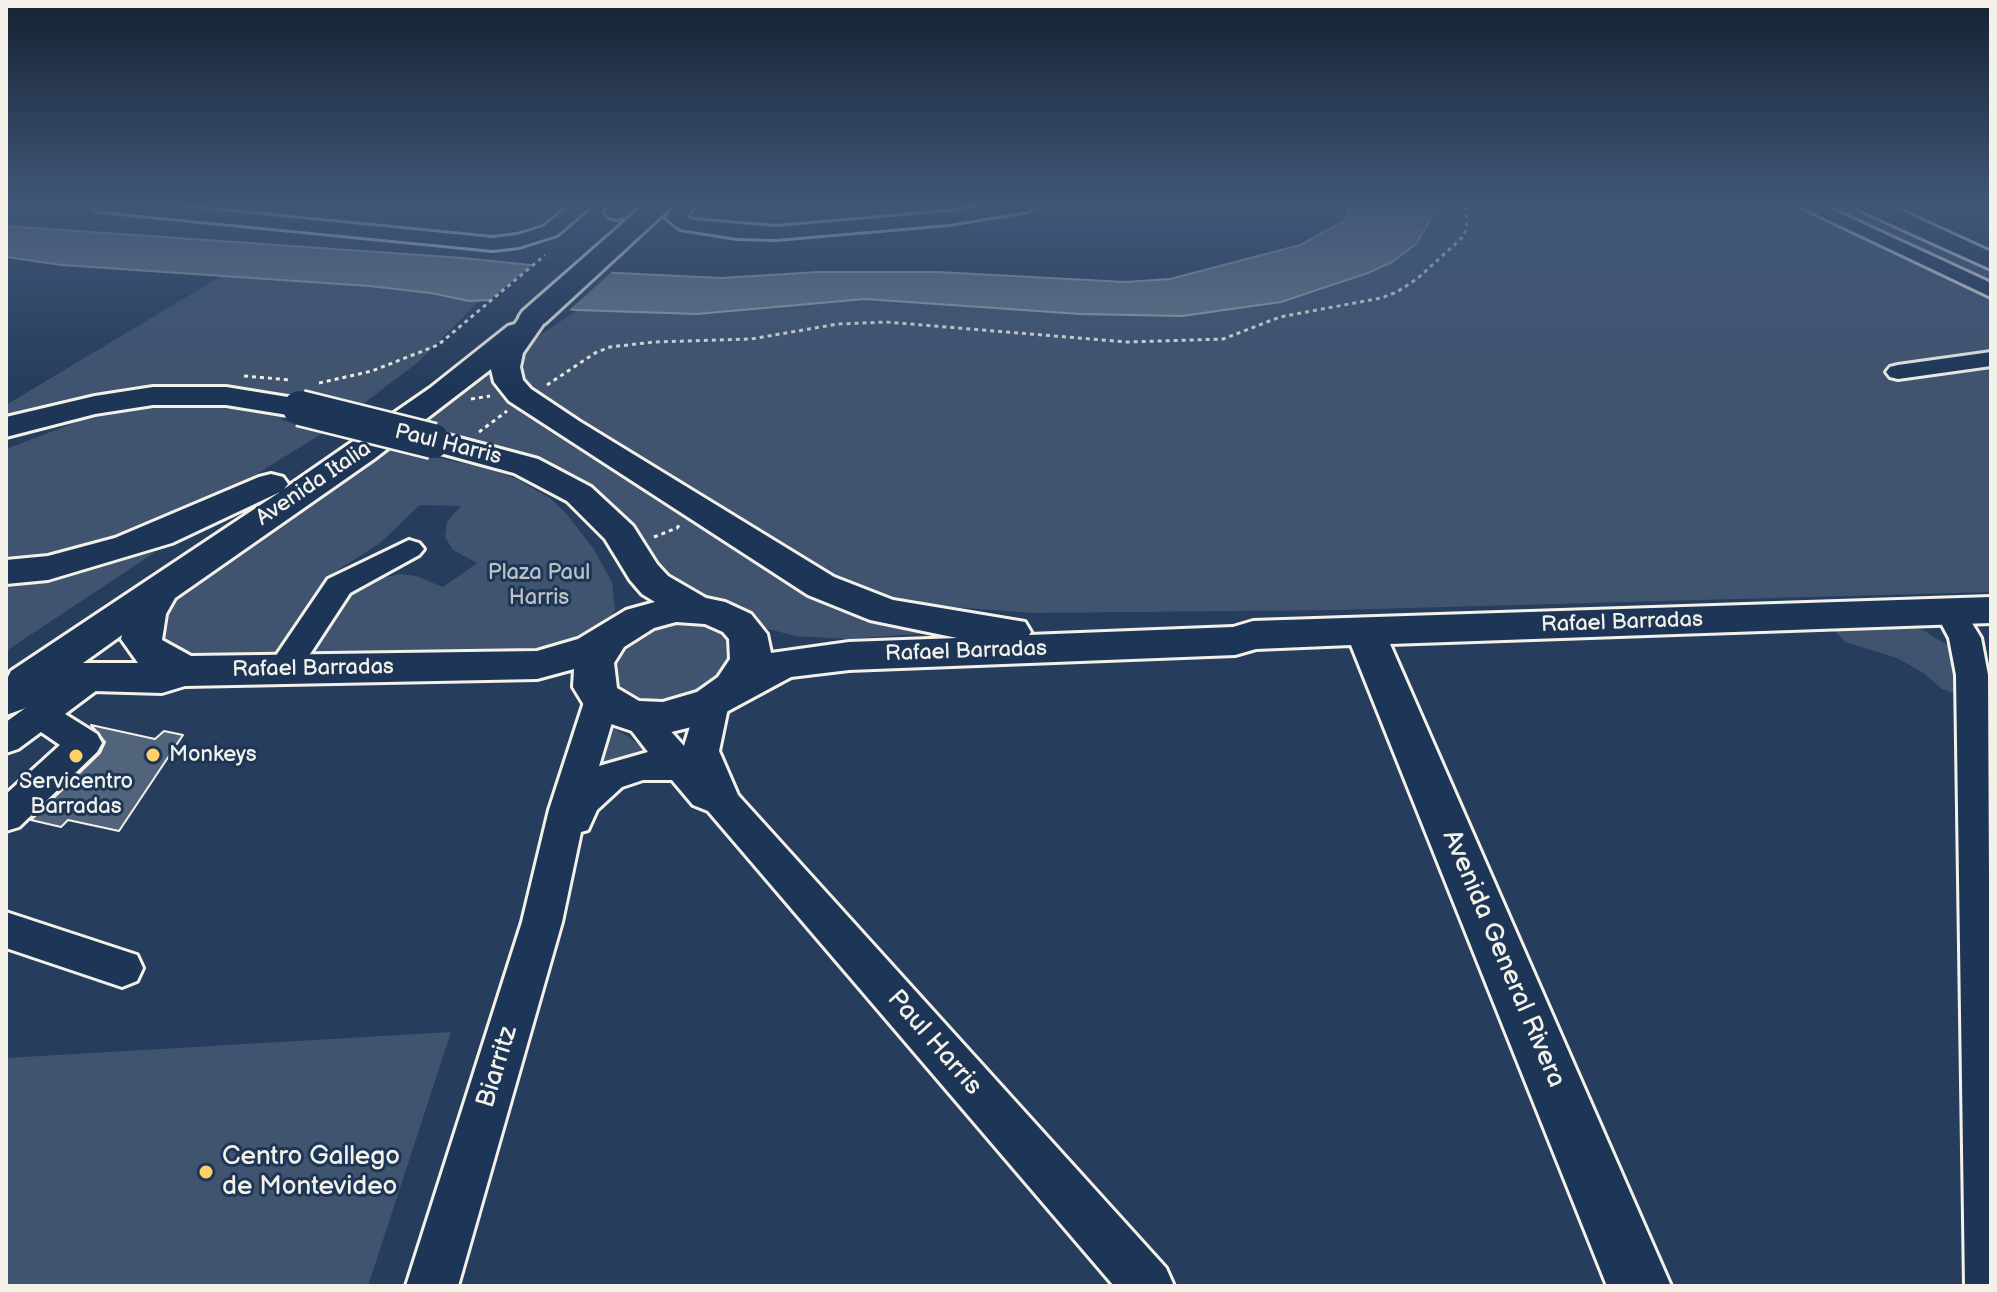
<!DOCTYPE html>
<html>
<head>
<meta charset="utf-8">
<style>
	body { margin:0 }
	#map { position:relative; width:1997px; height:1292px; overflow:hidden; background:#263d5d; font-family:"Balsamiq Sans",sans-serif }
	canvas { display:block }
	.frame { position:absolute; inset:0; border:8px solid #f4f1e8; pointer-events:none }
</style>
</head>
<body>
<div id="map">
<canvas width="1997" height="1292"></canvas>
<div class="frame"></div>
</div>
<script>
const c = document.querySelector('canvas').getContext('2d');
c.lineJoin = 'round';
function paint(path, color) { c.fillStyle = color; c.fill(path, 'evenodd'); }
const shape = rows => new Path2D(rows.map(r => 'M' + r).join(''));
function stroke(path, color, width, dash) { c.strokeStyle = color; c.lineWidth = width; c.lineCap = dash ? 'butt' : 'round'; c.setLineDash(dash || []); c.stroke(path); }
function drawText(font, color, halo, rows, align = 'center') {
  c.font = font + ' "Balsamiq Sans",sans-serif'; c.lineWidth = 6; c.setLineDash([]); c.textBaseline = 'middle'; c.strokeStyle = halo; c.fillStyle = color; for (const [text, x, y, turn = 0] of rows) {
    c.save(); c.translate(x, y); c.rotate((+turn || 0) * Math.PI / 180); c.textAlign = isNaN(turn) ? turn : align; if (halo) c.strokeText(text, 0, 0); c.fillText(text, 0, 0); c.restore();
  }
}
paint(shape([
	[1435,205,1855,205,1991,267,1991,592,1336,610,1032,613,928,605,882,595,836,577,536,392,523,378,521,370,525,352,535,339,577,310,697,314,865,299,1182,316,1281,302,1320,291,1392,262,1429,222],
	[223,275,369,286,431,293,469,301,480,300,417,363,355,410,270,392,203,387,155,390,6,421,6,405],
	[497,357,504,391,933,633,847,639,796,636,768,629,669,586,627,532,461,441,462,438,419,426,433,415,435,408],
	[180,405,250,410,284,416,281,420,326,431,207,505,111,545,6,564,6,449,79,421,134,409],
	[384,447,487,468,517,479,550,498,565,512,593,548,612,582,615,609,607,625,600,633,537,652,326,657,320,654,313,646,345,595,369,581,400,574,416,576,443,587,477,563,453,550,445,537,447,522,461,506,420,505,379,544,330,575,291,640,281,649,269,655,203,662,161,652,156,620,167,604],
	[181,534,160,549,6,651,6,576],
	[674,620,708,623,720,629,728,636,734,657,708,692,654,705,630,699,614,686,612,661,635,634],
	[1902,626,1923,630,1952,648,1962,696,1942,689,1922,672,1897,658,1845,642,1833,629],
	[598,725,608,725,624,734,655,756,598,774],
	[451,1032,368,1286,6,1286,6,1058]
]), '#40546f');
const water = shape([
	[1351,205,1435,205,1429,222,1416,244,1392,262,1368,273,1281,302,1182,316,1080,314,865,299,697,314,577,310,488,300,469,301,431,293,369,286,62,265,6,257,6,226,463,258,597,272,721,278,818,272,938,272,1125,282,1170,279,1300,245,1344,221,1351,205]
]);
paint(water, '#677588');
stroke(water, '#9fa7ae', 2);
paint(shape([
	[537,261,597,268,615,269,566,313,485,304]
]), '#263d5d');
const building = shape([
	[91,725,155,739,164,731,183,735,119,831,68,820,61,827,31,820,100,753,105,742,91,725]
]);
paint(building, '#52647b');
stroke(building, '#f4f1e8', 2);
const minor = shape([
	[90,205,160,205,493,238,517,235,543,227,571,205,592,205,557,235,519,247,493,250,99,211,90,205],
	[676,205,695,205,687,217,692,220,776,227,949,212,991,205,1037,205,1028,211,949,224,776,239,737,238,680,229,666,218,676,205],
	[1797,205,1822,205,1991,283,1991,297,1797,205],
	[1991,352,1991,366,1898,379,1890,377,1886,372,1890,367,1898,365,1991,352],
	[409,540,419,543,424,549,419,555,350,593,295,677,283,681,271,677,267,669,328,579,409,540],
	[1950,602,1961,605,1981,638,1988,675,1991,1286,1965,1286,1956,675,1949,638,1935,612,1939,605,1950,602],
	[93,664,105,668,109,676,105,684,65,714,97,734,102,743,97,752,19,827,6,831,6,794,60,745,41,732,18,749,6,753,6,722,81,668,93,664],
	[602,687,614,690,619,699,599,766,648,752,621,717,626,708,638,704,650,708,684,746,700,694,712,691,724,694,729,703,719,751,738,795,1166,1268,1174,1286,1114,1286,708,811,693,805,672,780,643,780,622,787,597,810,588,830,581,832,562,922,458,1286,406,1286,522,922,549,810,585,699,590,690,602,687],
	[6,912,137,955,143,968,137,981,122,987,6,948,6,912]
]);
const major = shape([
	[611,205,638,205,625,217,617,219,609,217,605,212,611,205],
	[1857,205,1888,205,1991,252,1991,269,1860,210,1857,205],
	[534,309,544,311,548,317,523,353,520,367,523,380,531,389,579,421,834,577,893,600,1025,622,1031,632,1029,635,1233,627,1253,621,1991,597,1991,623,1390,644,1671,1286,1607,1286,1351,645,1256,649,1235,655,849,670,791,677,704,724,663,734,638,733,602,721,587,710,573,687,574,669,537,679,185,686,162,693,93,691,63,695,6,715,6,681,11,671,280,492,172,543,48,580,6,584,6,560,48,556,115,538,259,477,271,474,283,477,288,484,284,489,430,388,508,326,515,324,524,311,534,309],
	[491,369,494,382,509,401,808,595,870,620,957,638,849,642,771,653,767,634,751,614,725,602,706,598,668,576,657,564,633,526,591,487,538,459,433,431,422,434,417,441,422,448,514,473,567,501,605,539,630,580,642,594,655,602,626,610,578,639,537,651,191,656,162,640,166,614,175,598,374,459,491,369],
	[676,622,705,624,723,632,729,639,730,659,718,677,697,692,663,702,639,701,617,688,614,663,624,647,654,628,676,622],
	[122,635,121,639,138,663,83,663,122,635],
	[153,387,226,387,300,399,311,401,315,408,311,415,300,417,226,405,153,405,95,414,6,437,6,417,95,396,153,387]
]);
const highway = shape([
	[644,205,673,205,545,323,534,326,523,323,519,317,523,311,644,205]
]);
stroke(minor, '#f4f1e8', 6);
stroke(major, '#f4f1e8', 6);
stroke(highway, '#f4f1e8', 6);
stroke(shape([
	[244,376,291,380],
	[319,383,372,371,438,345,545,255],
	[547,385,595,353,610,347,654,342,751,339,838,324,886,322,1127,342,1223,339,1280,317,1381,298,1397,292,1418,278,1464,236,1467,222,1465,205],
	[471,399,490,396],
	[479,432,507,411],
	[654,537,677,528,681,523]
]), '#f4f1e8', 3, [4, 4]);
paint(minor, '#1d3557');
paint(major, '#1d3557');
paint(highway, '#1d3557');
const majorBridge = shape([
	[300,408,433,441]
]);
stroke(majorBridge, '#f4f1e8', 39, []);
stroke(majorBridge, '#1d3557', 34);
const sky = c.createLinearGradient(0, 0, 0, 386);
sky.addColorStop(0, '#152233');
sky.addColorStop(0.53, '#415778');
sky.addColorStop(1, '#41577800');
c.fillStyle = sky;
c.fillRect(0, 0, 1997, 386);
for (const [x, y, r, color] of [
	[153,755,8,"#ffd166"],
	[76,756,8,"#ffd166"],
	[206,1172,8,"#ffd166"]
]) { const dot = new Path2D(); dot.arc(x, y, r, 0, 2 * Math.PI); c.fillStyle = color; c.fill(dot); stroke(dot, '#1d3557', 3); }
drawText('22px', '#f4f1e8', '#1d3557', [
	["Paul Harris",448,445,14],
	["Avenida Italia",314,484,-34],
	["Rafael Barradas",1622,623,-2],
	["Rafael Barradas",966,652,-2],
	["Rafael Barradas",313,669,-1]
]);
drawText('22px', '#bec2c4', '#1d3557', [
	["Plaza Paul",539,573],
	["Harris",539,598]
]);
drawText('22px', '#f4f1e8', '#1d3557', [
	["Monkeys",169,755],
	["Servicentro",76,782,"center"],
	["Barradas",76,807,"center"]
], 'left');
drawText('26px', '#f4f1e8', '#1d3557', [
	["Avenida General Rivera",1503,959,67],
	["Paul Harris",934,1043,49],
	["Biarritz",498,1067,-73]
]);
drawText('26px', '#f4f1e8', '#1d3557', [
	["Centro Gallego",222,1157],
	["de Montevideo",222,1187]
], 'left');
</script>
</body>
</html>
